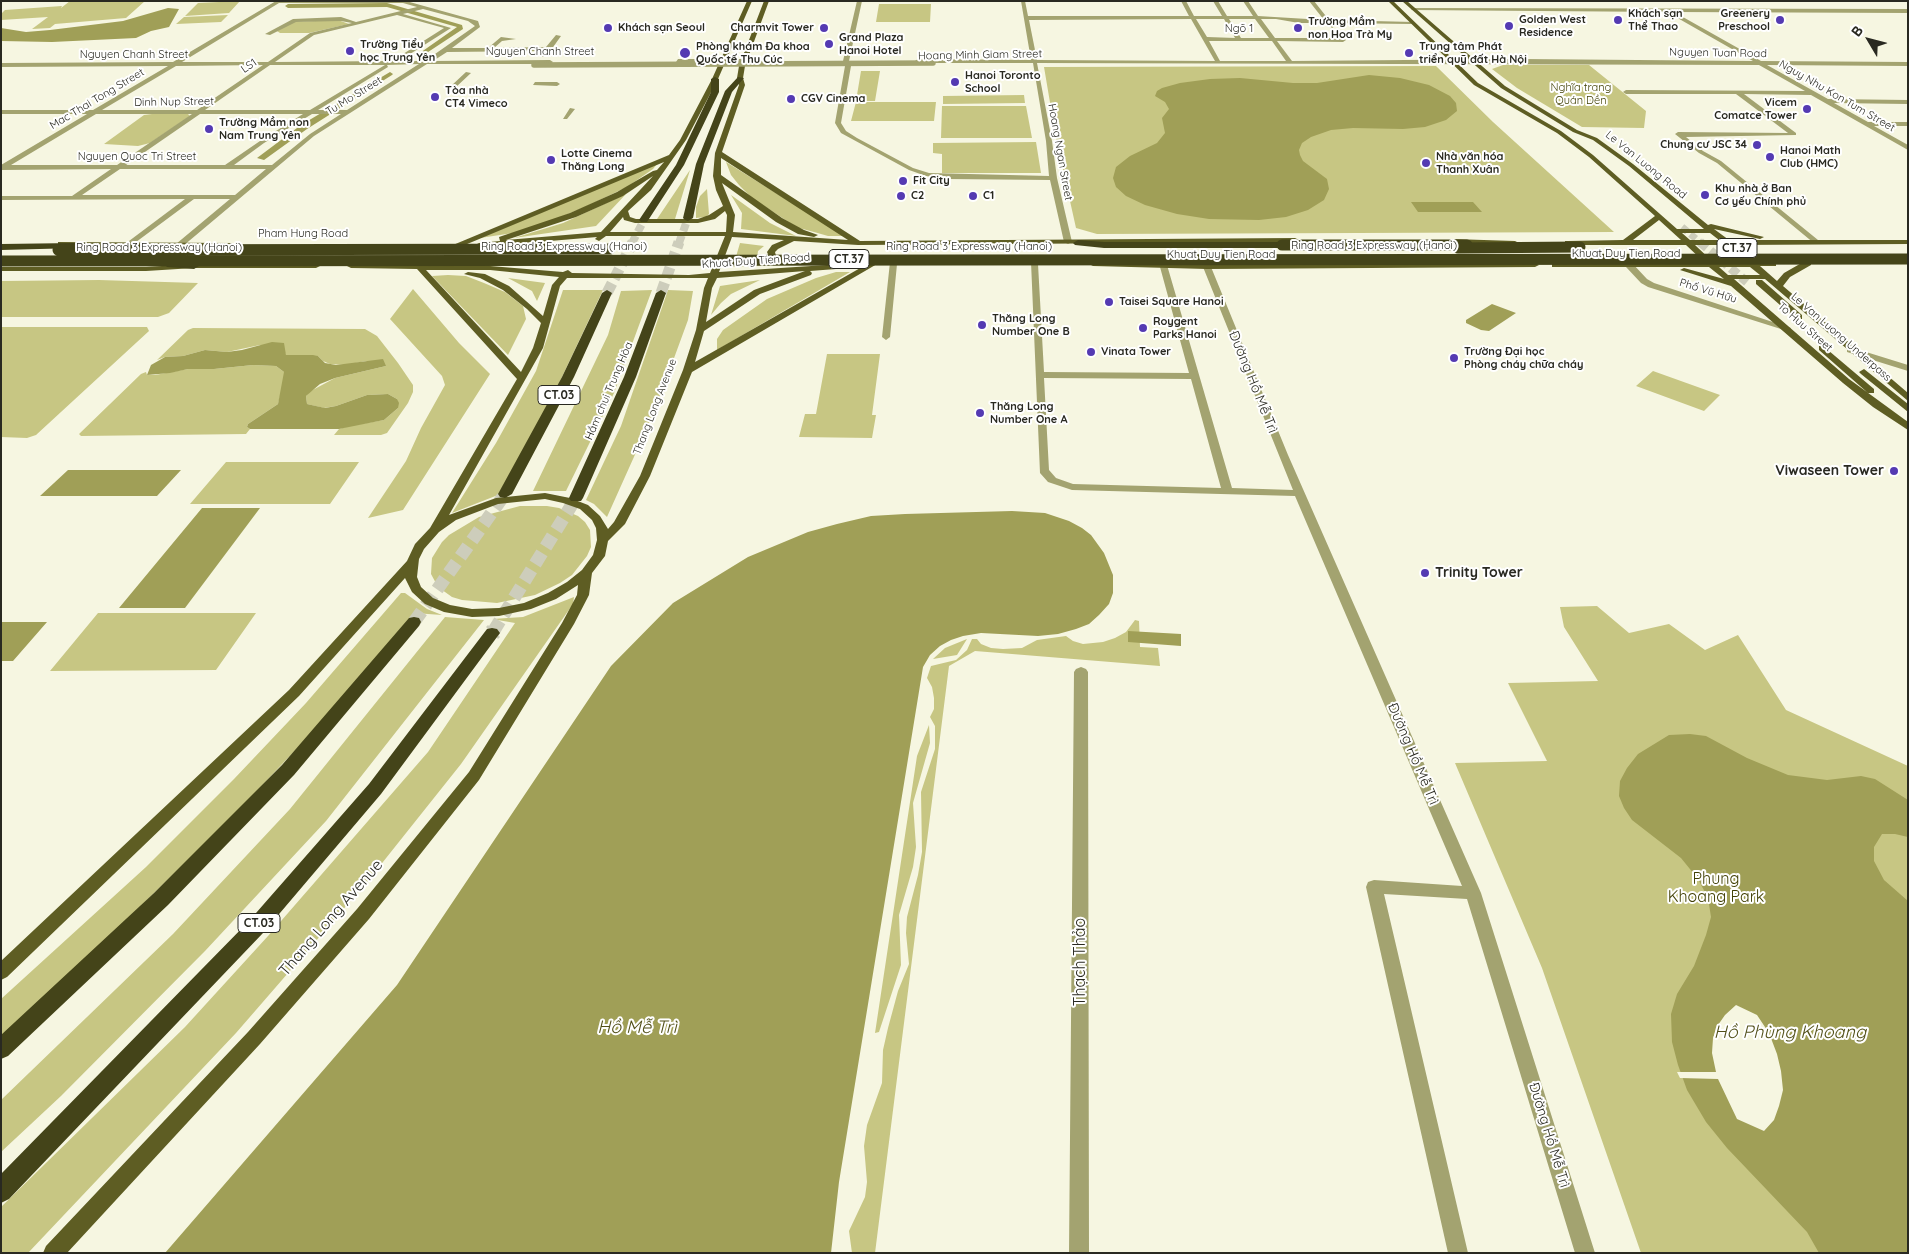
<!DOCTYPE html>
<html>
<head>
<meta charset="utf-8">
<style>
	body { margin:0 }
	#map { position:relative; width:1909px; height:1254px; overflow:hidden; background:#f6f6e1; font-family:Quicksand,sans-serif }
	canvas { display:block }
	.frame { position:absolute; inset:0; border:2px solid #292921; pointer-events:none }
	.north { position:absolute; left:1844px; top:15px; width:50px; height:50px; -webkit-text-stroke:4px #fff; paint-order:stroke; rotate:307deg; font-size:14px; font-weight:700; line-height:20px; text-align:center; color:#292921 }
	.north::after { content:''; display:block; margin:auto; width:18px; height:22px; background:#292921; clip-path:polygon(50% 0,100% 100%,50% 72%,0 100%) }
</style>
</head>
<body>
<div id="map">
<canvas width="1909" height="1254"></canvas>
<div class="frame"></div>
<div class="north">B</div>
</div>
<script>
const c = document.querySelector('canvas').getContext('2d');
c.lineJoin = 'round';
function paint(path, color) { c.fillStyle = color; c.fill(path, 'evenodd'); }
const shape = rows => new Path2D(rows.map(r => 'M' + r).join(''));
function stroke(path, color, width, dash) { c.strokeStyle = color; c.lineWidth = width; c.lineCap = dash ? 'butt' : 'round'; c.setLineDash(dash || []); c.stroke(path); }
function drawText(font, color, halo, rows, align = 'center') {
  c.font = font + ' Quicksand,sans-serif'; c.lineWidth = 4; c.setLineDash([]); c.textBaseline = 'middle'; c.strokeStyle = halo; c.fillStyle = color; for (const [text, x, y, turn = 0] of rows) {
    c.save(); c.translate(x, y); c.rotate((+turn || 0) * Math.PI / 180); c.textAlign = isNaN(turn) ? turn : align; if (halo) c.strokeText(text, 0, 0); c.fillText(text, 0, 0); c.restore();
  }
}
paint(shape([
	[70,1,145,1,126,18,55,24,50,28,32,29,48,17,1,20,1,14,5,10,62,6,61,8],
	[240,1,229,13,185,16,198,3],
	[879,4,931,4,930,22,876,22],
	[228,15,221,22,176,24,184,17],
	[338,20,349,24,309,33,280,33,277,31,293,22],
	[1503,65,1589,65,1646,111,1644,128,1582,127,1517,88,1492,69],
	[1436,66,1493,122,1614,232,1097,234,1076,228,1056,138,1044,67],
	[861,71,880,71,875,101,856,101],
	[1024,95,1025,103,943,104,943,96],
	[856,102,936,102,934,121,851,121],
	[942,106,1026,106,1032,138,941,138],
	[152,114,188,114,190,116,150,143,138,146,104,144,144,115],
	[1036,142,1041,173,942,173,942,154,933,153,933,143],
	[726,162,845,236,828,236,814,232,799,228,787,221,752,198,739,185,731,175],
	[657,164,653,169,627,187,585,207,541,225,513,233,480,238],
	[690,170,675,219,657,219],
	[707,189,709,214,706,217,696,218,696,207,700,196],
	[626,194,596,226,514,238,563,223],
	[731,195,770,223,796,236,741,229,742,213],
	[740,243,764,246,758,251,757,258,776,265,733,267],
	[836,272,850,272,717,350,717,339,723,330,767,299,816,278],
	[448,275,466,276,484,283,505,292,523,306,526,319,508,355,432,276],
	[508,278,545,283,537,301,532,291],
	[99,280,198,283,169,313,158,317,1,317,1,281],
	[760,280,731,294,721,303,711,315,720,286],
	[413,289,459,343,490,374,403,510,368,518,406,461,421,428,445,385,442,376,390,319],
	[563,290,603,290,552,398,498,495,452,513,496,443,536,371],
	[652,290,614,393,566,491,533,491,608,335,621,291],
	[668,290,693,291,688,320,655,410,607,517,594,504,586,500,621,426],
	[1,327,147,327,149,331,36,435,27,438,1,437],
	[193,328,365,329,377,336,398,363,413,385,413,392,408,403,387,433,381,435,334,435,339,429,349,426,384,420,398,408,397,399,388,394,367,395,336,406,324,408,307,404,306,396,309,392,335,378,386,366,366,361,345,365,330,364,323,361,318,356,286,355,284,351,260,345,227,352,205,350,183,356,165,357,157,360,188,330],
	[827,354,880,354,872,415,876,415,872,438,799,437,805,414,816,414],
	[253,365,276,366,284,372,285,377,278,404,248,424,247,427,250,429,246,434,81,436,79,434,141,374,146,372,147,375,155,375,188,369,214,369],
	[1653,371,1720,395,1704,411,1636,386],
	[226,462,359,462,330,504,190,504],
	[520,506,547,506,559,508,578,516,585,522,590,530,591,547,587,556,572,575,560,583,535,595,497,603,462,600,452,597,438,587,431,574,432,558,442,542,449,535,479,517],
	[401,593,405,593,427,609,442,615,414,613,319,725,234,815,1,1042,1,999,146,867,234,779,306,703],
	[574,597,573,604,461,764,367,882,236,1033,28,1253,1,1253,1,1207,185,1027,268,936,428,752,515,623,492,619,523,617],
	[1597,606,1629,633,1669,624,1705,650,1738,635,1786,710,1908,766,1908,1253,1641,1253,1542,968,1455,763,1547,761,1508,683,1598,681,1564,627,1560,607],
	[98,613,256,613,216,670,50,671],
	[445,617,484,620,326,821,205,951,61,1096,1,1152,1,1100,173,934,290,809],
	[1135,620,1139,621,1140,647,1158,648,1160,666,975,651,949,666,875,1253,852,1253,849,1231,865,1197,867,1182,864,1146,867,1125,882,1083,883,1050,888,1028,898,991,909,964,906,933,907,917,918,875,922,852,921,792,935,749,935,726,930,717,934,709,934,698,932,687,927,678,931,666,956,660,967,650,972,639,977,639,981,644,991,648,1003,649,1022,648,1037,640,1066,636,1073,641,1083,644,1103,642,1115,638,1126,632],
	[967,639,957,655,933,659,945,648],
	[929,725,930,743,913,803,916,847,913,867,899,915,901,965,879,1032,875,1033,917,756]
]), '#c7c683');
paint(shape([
	[168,8,179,9,169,27,151,31,136,38,52,42,1,41,1,28,26,32,50,30,123,21],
	[1369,75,1400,78,1429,85,1450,96,1456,103,1457,111,1446,120,1425,127,1403,129,1353,128,1331,130,1311,137,1302,143,1299,150,1300,155,1303,161,1327,179,1329,189,1324,200,1308,210,1286,217,1259,220,1209,219,1177,214,1145,205,1126,196,1116,187,1113,178,1116,167,1130,156,1157,143,1165,133,1162,118,1169,109,1165,102,1155,96,1157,91,1162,88,1180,83,1210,79,1240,78,1293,83,1317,83],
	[1411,202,1473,202,1482,212,1418,212],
	[1492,304,1516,313,1489,331,1481,330,1466,323,1466,320],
	[272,342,284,343,286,355,313,355,318,356,325,363,336,365,383,359,386,366,335,378,320,384,306,396,307,404,325,408,336,406,367,395,388,394,397,399,399,403,398,408,384,420,339,429,250,429,247,427,248,424,278,404,284,372,276,366,253,365,214,369,188,369,170,373,147,375,151,365,165,357,183,356,205,350,227,352,242,350],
	[68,470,181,470,157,496,40,496],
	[202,508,260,508,185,608,119,608],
	[1012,511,1045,513,1069,521,1082,528,1091,535,1104,553,1113,575,1113,593,1109,604,1099,615,1089,624,1076,629,1058,634,1038,636,981,633,963,636,951,640,940,646,930,655,923,667,839,1182,831,1253,165,1253,397,985,611,666,673,603,748,557,808,532,837,524,871,516,905,514],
	[1,622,47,622,13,661,1,661],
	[1128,631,1181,634,1181,646,1128,642],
	[1690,734,1706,736,1747,758,1788,775,1827,780,1861,776,1875,779,1908,800,1908,837,1895,834,1882,834,1874,847,1874,861,1884,880,1908,901,1908,1253,1819,1253,1807,1232,1727,1148,1706,1122,1687,1090,1678,1065,1672,1042,1671,1014,1677,994,1694,966,1706,935,1711,917,1708,898,1698,879,1681,858,1632,820,1624,808,1619,796,1620,781,1627,768,1638,754,1669,735]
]), '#a09f57');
paint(shape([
	[1736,1005,1757,1015,1769,1033,1777,1054,1781,1071,1783,1090,1779,1106,1774,1120,1764,1131,1737,1119,1718,1079,1680,1078,1677,1072,1716,1072,1712,1053,1713,1038,1718,1025,1725,1015]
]), '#f6f6e1');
paint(shape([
	[387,3,462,25,463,29,419,58,416,56,417,55,457,27,387,7,288,8,285,6,288,4,387,3],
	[390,72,393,74,392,75,307,129,264,160,257,158,301,125,390,72]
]), '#a09f57');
stroke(shape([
	[1682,227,1701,243]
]), '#cdcdbb', 7, [7, 4]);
stroke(shape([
	[1700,242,1747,282]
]), '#cdcdbb', 9, [9, 4.5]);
stroke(shape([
	[632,243,644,220],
	[679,243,688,218]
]), '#cdcdbb', 8, [8, 4.5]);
stroke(shape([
	[607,293,633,242],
	[661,293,679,242]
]), '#cdcdbb', 11, [11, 5]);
stroke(shape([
	[414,622,505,494],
	[493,632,576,498]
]), '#cdcdbb', 13, [13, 7]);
stroke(shape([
	[492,633,494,631]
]), '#cdcdbb', 17, [17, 9]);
paint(shape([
	[276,1,406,1,478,21,480,27,452,48,488,48,501,37,516,39,502,41,494,48,546,47,556,35,561,36,551,50,543,57,540,55,544,51,447,52,433,61,550,60,553,62,550,64,427,64,314,136,183,246,176,244,230,199,194,199,132,245,129,245,129,241,185,199,1,200,1,196,72,196,111,169,1,170,1,165,87,114,1,114,1,110,93,110,168,66,1,67,1,63,173,62,276,1],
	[279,3,403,3,417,7,356,22,341,17,293,19,265,34,270,35,296,22,341,21,352,23,310,33,268,62,182,62,279,3],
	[423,9,468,21,475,26,425,61,399,61,451,28,403,14,423,9],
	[397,15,444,28,392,61,275,62,314,35,397,15],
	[419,64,347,110,318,110,388,67,387,65,419,64],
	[263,65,197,110,102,110,176,66,263,65],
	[270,65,385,65,310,110,205,110,270,65],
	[96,114,192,114,117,165,11,165,96,114],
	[200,114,303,114,260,141,225,165,126,165,200,114],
	[312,114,341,114,310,134,272,165,234,165,264,143,312,114],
	[120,169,266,169,235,195,82,195,120,169],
	[857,1,862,1,849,61,846,63,843,61,857,1],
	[1021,1,1025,1,1028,16,1189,16,1181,1,1186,1,1194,16,1222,16,1213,1,1218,1,1227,16,1253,16,1243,1,1248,1,1258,16,1324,20,1309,1,1314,1,1329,20,1414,22,1411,24,1332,23,1335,26,1332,28,1327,23,1299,23,1276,19,1261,19,1275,38,1343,38,1346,40,1343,42,1277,41,1292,61,1521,59,1753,61,1667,12,1411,10,1413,8,1908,9,1908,13,1674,12,1761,61,1908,62,1908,66,1767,65,1828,99,1908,100,1908,104,1834,103,1868,122,1908,122,1908,126,1874,126,1908,145,1908,150,1811,95,1744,94,1796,133,1796,135,1686,137,1703,151,1721,161,1818,240,1818,244,1815,244,1717,163,1699,153,1675,134,1678,132,1788,133,1736,94,1626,94,1623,92,1626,90,1805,91,1759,65,1037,63,1052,141,1057,178,1072,242,1068,244,1064,242,1050,180,947,179,926,176,909,170,841,133,835,123,845,66,848,64,851,66,841,123,846,131,857,138,913,168,929,173,1049,176,1046,141,1033,63,918,63,915,61,918,59,1031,60,1021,1],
	[1191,19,1215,61,1037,60,1029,20,1191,19],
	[1196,19,1224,19,1235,38,1207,37,1196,19],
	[1229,19,1255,19,1269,38,1241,38,1229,19],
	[1209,41,1272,41,1286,61,1220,61,1209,41],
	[678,59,753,59,756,61,753,63,676,62,678,59],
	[466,72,471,73,455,88,451,88,451,86,466,72],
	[535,82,557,82,560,84,557,86,533,85,535,82],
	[570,108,575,109,567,119,563,119,570,108],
	[890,262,897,264,890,337,886,340,882,337,890,262],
	[1031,262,1038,264,1044,372,1189,373,1160,267,1167,265,1232,488,1293,490,1203,267,1207,265,1211,267,1288,455,1481,893,1595,1253,1575,1253,1467,899,1384,894,1468,1253,1448,1253,1366,887,1368,882,1374,880,1462,886,1295,496,1072,490,1048,482,1040,473,1031,262],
	[1044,378,1191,379,1221,488,1073,484,1056,478,1049,470,1044,378],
	[1626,263,1632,263,1647,279,1654,283,1791,328,1790,330,1784,330,1648,287,1641,283,1626,267,1626,263],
	[1850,347,1908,365,1908,371,1847,352,1847,348,1850,347],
	[1081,667,1086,669,1088,672,1089,1253,1069,1253,1074,672,1076,669,1081,667]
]), '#a3a370');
paint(shape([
	[747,1,752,1,718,79,686,140,651,190,628,211,630,217,636,219,698,219,709,215,723,206,716,190,713,176,715,153,739,85,737,78,739,66,764,1,769,1,745,66,743,78,745,85,722,152,860,241,1295,238,1299,240,1295,242,858,245,794,241,778,249,775,252,776,256,788,261,788,265,785,265,770,259,767,252,772,245,784,240,732,237,719,272,873,262,877,264,692,372,650,476,625,524,608,541,605,556,592,573,589,595,574,624,479,780,369,919,260,1044,67,1253,43,1253,46,1246,248,1032,357,909,469,772,562,623,577,595,578,585,556,599,531,609,499,616,472,617,444,612,425,604,412,592,405,578,299,696,7,977,1,980,1,961,289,690,407,561,415,544,430,528,517,379,417,269,351,268,347,266,351,264,418,264,490,266,563,272,568,270,572,273,689,275,710,273,725,236,606,236,599,241,595,239,597,237,479,247,475,245,479,243,500,241,499,237,570,213,617,192,653,171,657,170,664,162,460,247,453,245,669,155,680,140,712,79,747,1],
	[721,158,848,240,733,232,735,215,722,183,776,222,798,234,814,237,818,235,804,230,782,218,721,175,721,158],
	[653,176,601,232,506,240,576,217,623,196,653,176],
	[725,211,727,215,726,232,610,232,623,217,624,220,635,223,698,223,715,219,725,211],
	[862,267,695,362,704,331,760,294,811,275,812,273,810,271,862,267],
	[426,270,490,270,559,277,552,285,543,316,509,286,485,274,468,272,464,274,480,278,503,290,527,309,541,323,533,348,521,372,426,270],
	[805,271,754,290,706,322,712,288,717,278,805,271],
	[567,278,708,278,704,288,696,330,683,370,640,476,614,522,608,529,600,516,588,505,570,498,545,493,496,498,449,515,543,348,560,286,567,278],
	[545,499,563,503,580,509,592,520,596,528,597,540,593,555,582,570,567,582,548,593,524,603,499,608,472,609,450,605,433,598,421,587,417,577,419,559,424,549,439,532,456,520,498,504,545,499],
	[1388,1,1393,1,1478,83,1561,131,1593,155,1677,229,1704,229,1629,166,1593,140,1573,132,1501,88,1402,1,1407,1,1505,86,1577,130,1597,138,1633,164,1708,225,1711,224,1764,237,1760,239,1714,229,1729,240,1908,240,1908,244,1735,245,1755,262,1776,262,1776,266,1760,266,1777,281,1784,273,1805,261,1811,261,1811,265,1790,277,1783,286,1908,393,1908,401,1765,279,1734,279,1849,379,1908,422,1908,430,1873,407,1843,383,1731,286,1680,270,1684,268,1724,279,1709,267,1552,267,1552,263,1555,263,1704,262,1686,245,1565,245,1565,241,1568,241,1623,240,1655,216,1589,157,1557,133,1474,85,1388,1],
	[1659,220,1681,240,1633,240,1659,220],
	[1682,233,1710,233,1719,240,1690,240,1682,233],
	[1695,245,1725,245,1745,262,1713,262,1695,245],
	[1719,267,1750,267,1760,275,1728,275,1719,267],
	[1452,239,1515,241,1519,243,1515,245,1455,243,1452,243,1452,239],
	[58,242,231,243,235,245,231,247,61,246,58,246,58,242],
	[1090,262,1207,265,1535,263,1539,265,1535,267,1207,269,1093,266,1089,264,1090,262],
	[194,264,316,264,320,266,316,268,194,268,146,271,1,271,1,267,146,267,194,264],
	[1756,280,1762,280,1802,315,1802,319,1796,319,1756,284,1756,280],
	[1822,345,1874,389,1874,393,1868,393,1819,350,1819,346,1822,345],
	[1864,369,1908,404,1908,412,1861,374,1859,372,1864,369]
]), '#5e5d23');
paint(shape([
	[715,77,719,79,719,92,684,165,647,222,641,222,639,220,676,165,711,92,711,79,715,77],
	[738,77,744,78,732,92,704,164,693,218,688,221,685,220,683,218,696,164,725,91,738,77],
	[1078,240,1104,242,1282,242,1287,245,1282,248,1104,248,1075,245,1073,243,1078,240],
	[75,243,78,244,78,248,1,250,1,244,75,243],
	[170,262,194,263,199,266,194,269,167,267,165,265,170,262],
	[607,290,612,293,574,377,512,494,505,498,500,497,498,494,562,377,602,293,607,290],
	[661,290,666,293,636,377,583,498,581,501,571,501,569,498,624,377,656,293,661,290],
	[414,617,419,618,421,622,419,626,294,775,168,905,8,1056,1,1059,1,1035,154,893,282,765,409,618,414,617],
	[492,628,497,629,500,633,497,637,381,794,263,933,9,1199,1,1203,1,1174,249,921,369,784,487,629,492,628]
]), '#444419');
stroke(shape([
	[534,65,933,63]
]), '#a3a370', 5.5);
stroke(shape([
	[1282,245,1467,245],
	[1458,248,1580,247],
	[58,250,610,249],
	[1,261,1908,259]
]), '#444419', 11);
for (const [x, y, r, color] of [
	[1618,20,5,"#543ab2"],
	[1780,20,5,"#543ab2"],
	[1509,26,5,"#543ab2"],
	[608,28,5,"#543ab2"],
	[824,28,5,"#543ab2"],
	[1298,28,5,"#543ab2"],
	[829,44,5,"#543ab2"],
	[350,51,5,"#543ab2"],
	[685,53,6,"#543ab2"],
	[1409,53,5,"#543ab2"],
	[955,82,5,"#543ab2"],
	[435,97,5,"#543ab2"],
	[791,99,5,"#543ab2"],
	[1807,109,5,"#543ab2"],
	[209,129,5,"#543ab2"],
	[1757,145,5,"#543ab2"],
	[1770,157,5,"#543ab2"],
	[551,160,5,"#543ab2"],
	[1426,163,5,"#543ab2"],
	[903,181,5,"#543ab2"],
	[1705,195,5,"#543ab2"],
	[901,196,5,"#543ab2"],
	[973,196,5,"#543ab2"],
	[1109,302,5,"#543ab2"],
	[982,325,5,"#543ab2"],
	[1143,328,5,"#543ab2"],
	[1091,352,5,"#543ab2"],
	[1454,358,5,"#543ab2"],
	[980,413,5,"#543ab2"],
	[1894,471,5,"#543ab2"],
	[1425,573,5,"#543ab2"]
]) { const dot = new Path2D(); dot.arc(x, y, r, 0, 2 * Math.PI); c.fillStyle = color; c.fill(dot); stroke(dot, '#fff', 2); }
drawText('bold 11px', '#292921', '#fff', [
	["Khách sạn",1628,14],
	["Thể Thao",1628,27],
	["Greenery",1770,14,"right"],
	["Preschool",1770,27,"right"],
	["Golden West",1519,20],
	["Residence",1519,33],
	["Trường Mầm",1308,22],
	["non Hoa Trà My",1308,35],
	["Khách sạn Seoul",618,28],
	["Charmvit Tower",814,28,"right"],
	["Grand Plaza",839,38],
	["Hanoi Hotel",839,51],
	["Trường Tiểu",360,45],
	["học Trung Yên",360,58],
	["Phòng khám Đa khoa",696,47],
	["Quốc tế Thu Cúc",696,60],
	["Trung tâm Phát",1419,47],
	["triển quỹ đất Hà Nội",1419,60],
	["Hanoi Toronto",965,76],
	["School",965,89],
	["Tòa nhà",445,91],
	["CT4 Vimeco",445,104],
	["CGV Cinema",801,99],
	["Vicem",1797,103,"right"],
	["Comatce Tower",1797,116,"right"],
	["Trường Mầm non",219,123],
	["Nam Trung Yên",219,136],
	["Chung cư JSC 34",1747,145,"right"],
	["Hanoi Math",1780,151],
	["Club (HMC)",1780,164],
	["Lotte Cinema",561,154],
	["Thăng Long",561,167],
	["Nhà văn hóa",1436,157],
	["Thanh Xuân",1436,170],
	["Fit City",913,181],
	["Khu nhà ở Ban",1715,189],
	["Cơ yếu Chính phủ",1715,202],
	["C2",911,196],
	["C1",983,196],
	["Taisei Square Hanoi",1119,302],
	["Thăng Long",992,319],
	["Number One B",992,332],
	["Roygent",1153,322],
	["Parks Hanoi",1153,335],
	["Vinata Tower",1101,352],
	["Trường Đại học",1464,352],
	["Phòng cháy chữa cháy",1464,365],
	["Thăng Long",990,407],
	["Number One A",990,420]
], 'left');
drawText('11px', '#292921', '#fff', [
	["Ngõ 1",1239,29],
	["Nguyen Chanh Street",540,52],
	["Nguyen Tuan Road",1718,53,1],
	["Nguyen Chanh Street",134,55],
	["Hoang Minh Giam Street",980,55,-1],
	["LS1",249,66,-35],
	["Tu Mo Street",354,96,-32],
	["Nguy Nhu Kon Tum Street",1837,96,30],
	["Mac Thai Tong Street",97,99,-31],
	["Dinh Nup Street",174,102,-1],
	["Hoang Ngan Street",1060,152,80],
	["Nguyen Quoc Tri Street",137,157],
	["Le Van Luong Road",1646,165,39],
	["Pham Hung Road",303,234],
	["Ring Road 3 Expressway (Hanoi)",1374,246],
	["Ring Road 3 Expressway (Hanoi)",564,247],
	["Ring Road 3 Expressway (Hanoi)",969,247],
	["Ring Road 3 Expressway (Hanoi)",159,248],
	["Khuat Duy Tien Road",1626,254],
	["Khuat Duy Tien Road",1221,255],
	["Khuat Duy Tien Road",756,261,-4],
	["Phố Vũ Hữu",1708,291,17],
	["To Huu Street",1805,327,41],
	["Le Van Luong Underpass",1841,337,41],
	["Hầm chui Trung Hòa",609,391,-67],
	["Thang Long Avenue",655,407,-69]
]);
drawText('11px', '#403f03', '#fff', [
	["Nghĩa trang",1581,88],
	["Quán Dền",1581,101]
]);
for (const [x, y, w] of [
	[1737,248,40],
	[849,259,40],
	[559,395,42],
	[259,923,42]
]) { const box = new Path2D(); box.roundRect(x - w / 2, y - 9.5, w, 19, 4); c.fillStyle = '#fff'; c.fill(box); stroke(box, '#292921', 1); }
drawText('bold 12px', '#292921', null, [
	["CT.37",1737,248],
	["CT.37",849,259],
	["CT.03",559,395],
	["CT.03",259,923]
]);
drawText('14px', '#292921', '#fff', [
	["Đường Hồ Mễ Trì",1253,382,68],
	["Đường Hồ Mễ Trì",1413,754,67],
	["Đường Hồ Mễ Trì",1549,1135,73]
]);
drawText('bold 14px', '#292921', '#fff', [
	["Viwaseen Tower",1884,471],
	["Trinity Tower",1435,573,"left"]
], 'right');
drawText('16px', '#403f03', '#fff', [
	["Phung",1716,879],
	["Khoang Park",1716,897]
]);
drawText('16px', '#292921', '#fff', [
	["Thang Long Avenue",331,918,-49],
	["Thạch Thảo",1080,962,-90]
]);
drawText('italic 18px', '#52501a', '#fff', [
	["Hồ Mễ Trì",637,1028],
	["Hồ Phùng Khoang",1790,1033]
]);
</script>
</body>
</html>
